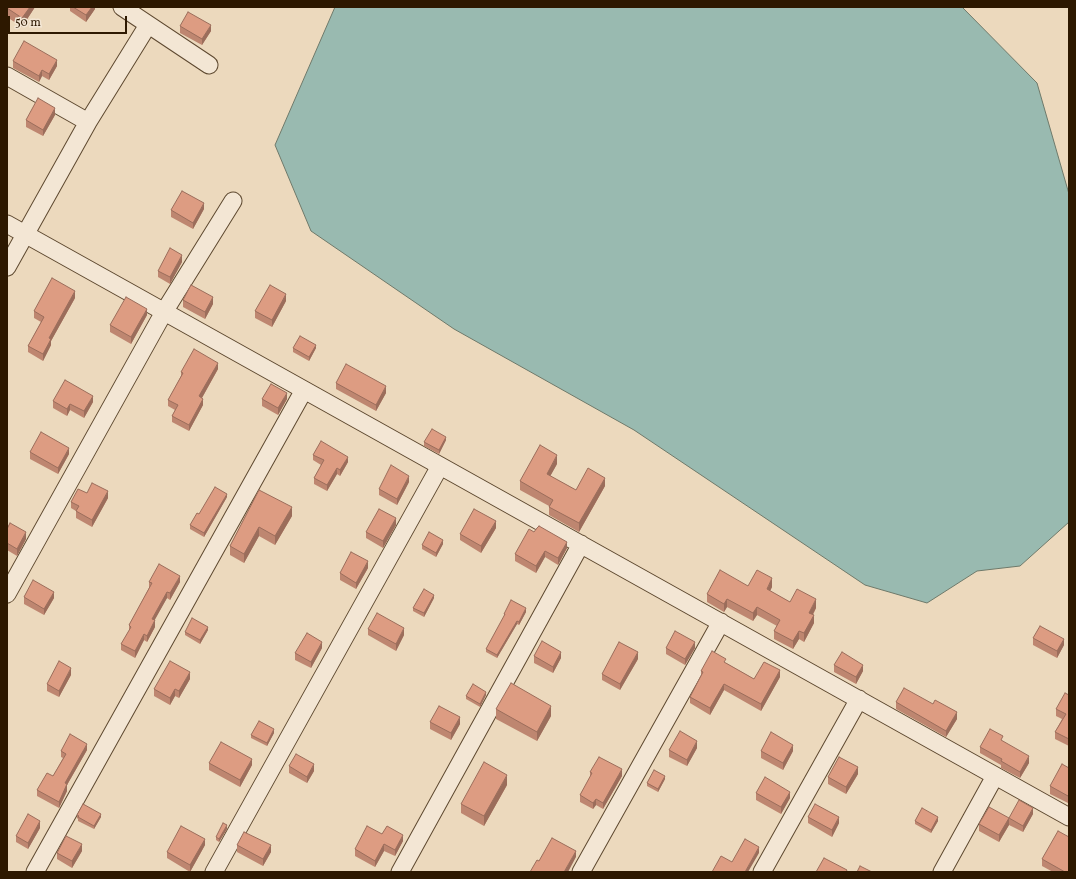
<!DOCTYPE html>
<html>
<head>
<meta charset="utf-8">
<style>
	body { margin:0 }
	#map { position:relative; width:1076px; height:879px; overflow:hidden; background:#ecd9bd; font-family:Vollkorn,serif }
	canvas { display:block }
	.frame { position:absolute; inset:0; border:8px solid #2d1800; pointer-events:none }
	.scale { position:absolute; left:8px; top:16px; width:119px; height:18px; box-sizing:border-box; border:2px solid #2d1800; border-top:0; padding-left:5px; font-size:12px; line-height:14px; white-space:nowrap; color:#2d1800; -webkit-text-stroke:3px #f3e6d4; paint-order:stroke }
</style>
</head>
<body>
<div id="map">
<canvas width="1076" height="879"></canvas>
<div class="frame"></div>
<div class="scale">50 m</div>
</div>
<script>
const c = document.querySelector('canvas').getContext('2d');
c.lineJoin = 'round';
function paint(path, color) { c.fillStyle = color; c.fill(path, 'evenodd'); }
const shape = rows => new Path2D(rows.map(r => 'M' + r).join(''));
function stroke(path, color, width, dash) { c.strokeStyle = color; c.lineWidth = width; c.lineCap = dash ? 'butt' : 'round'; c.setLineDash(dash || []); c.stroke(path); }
const water = shape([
	[335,7,962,7,1037,83,1069,194,1069,522,1020,566,977,571,927,603,865,585,634,430,454,329,311,231,275,145,335,7]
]);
paint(water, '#99bab0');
stroke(water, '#6e796a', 1);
const minor = shape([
	[122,7,209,65],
	[7,76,88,122],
	[7,224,1069,817],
	[7,267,88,122,148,25],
	[7,594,164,312,233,201],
	[35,872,304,390],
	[214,872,440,466],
	[400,872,581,544],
	[581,872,721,622],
	[762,872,859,699],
	[942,872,995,776]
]);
stroke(minor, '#5d482f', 19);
stroke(minor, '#f3e6d4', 17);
paint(shape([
	[7,7,35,7,22,27,7,17],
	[70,7,95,7,95,9,86,22,70,11],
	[180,26,211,31,202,45,180,33],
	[13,61,57,66,49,80,42,76,39,82,13,68],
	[55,115,43,136,26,127,26,120],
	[204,209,193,229,171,217,171,210],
	[182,262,170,284,158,277,158,271],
	[75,298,51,341,51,345,43,361,28,352,28,346,41,322,34,318,34,311],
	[183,300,213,304,205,319,183,307],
	[286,301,272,327,255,318,255,311],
	[147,315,131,344,110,332,110,325],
	[293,348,316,348,309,361,293,352],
	[218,369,202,398,203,405,189,431,172,422,172,416,175,410,168,406,168,400,181,376,181,372],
	[336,383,386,393,376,411,336,389],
	[262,399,287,399,278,415,262,406],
	[53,401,93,402,84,418,70,410,67,416,53,408],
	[446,440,439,454,424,446,424,442],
	[30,452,69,454,58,474,30,459],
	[313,455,348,462,340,476,337,474,327,491,314,484,314,478,321,465,313,460],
	[557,464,550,476,576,490,605,486,579,532,549,515,549,506,520,490,520,481],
	[409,482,397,505,379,495,379,489],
	[259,490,292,516,275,545,259,536,244,563,230,555,230,546],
	[87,493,108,498,92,527,76,518,76,511,71,508,71,502],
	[227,497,204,537,190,529,190,525,199,514],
	[396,525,383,548,366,538,366,532],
	[496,528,481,553,460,540,460,534],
	[7,529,26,539,17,556,7,550],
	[443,544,436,557,422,549,422,545],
	[567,548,558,565,545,557,536,573,515,561,515,554],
	[368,568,356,589,340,580,340,573],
	[149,582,180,582,170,600,167,598,154,620,155,627,147,642,144,640,135,658,121,650,121,644,129,631,129,625,149,588],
	[748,586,772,587,770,591,790,602,816,608,813,615,814,623,804,642,799,639,793,649,774,639,774,631,777,626,757,615,753,621,727,607,724,612,707,602,707,594],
	[24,597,54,598,44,615,24,604],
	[434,598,424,617,413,611,413,608],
	[526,612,519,625,517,624,497,658,486,652,486,649,504,617,504,614],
	[368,629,404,635,396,651,368,635],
	[208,630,200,644,185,635,185,632],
	[1033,638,1064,645,1057,658,1033,645],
	[322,648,311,668,295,660,295,653],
	[666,648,695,648,685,665,666,654],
	[534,656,561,658,553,673,534,663],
	[638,659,620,690,602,680,602,674],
	[726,663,754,679,780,677,761,711,724,690,710,715,690,703,690,697,701,676,701,671],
	[834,665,863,671,856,684,834,672],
	[71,675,59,697,47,691,47,684],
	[190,679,179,698,175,696,170,705,154,696,154,689],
	[486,695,480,707,466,699,466,696],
	[1069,695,1069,746,1055,739,1055,732,1062,719,1056,716,1056,709],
	[896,702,957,719,946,737,896,709],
	[496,709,551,716,537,741,496,719],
	[430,722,460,724,451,740,430,729],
	[274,733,267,746,251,738,251,735],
	[1003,742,1029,763,1020,778,1001,768,1001,765,980,753,980,747],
	[697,748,687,766,669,757,669,750],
	[87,750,67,785,67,791,59,808,37,796,37,790,53,776,63,758,61,757,61,751],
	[761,751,793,751,783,770,761,758],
	[209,763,252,765,240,787,209,770],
	[289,766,314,771,307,783,289,773],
	[1069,768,1069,801,1068,803,1050,794,1050,786],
	[590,772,622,776,603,809,596,805,593,809,580,802,580,795,590,777],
	[858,774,846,794,828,784,828,777],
	[665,779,658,792,647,786,647,783],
	[507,785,484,826,461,813,461,804],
	[756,793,790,798,781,814,756,800],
	[1033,814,1023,832,1009,825,999,842,979,831,979,824],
	[77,815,101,817,94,829,78,821,78,819,77,818],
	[808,817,839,823,832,837,808,823],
	[915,821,938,821,931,833,915,824],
	[40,828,28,849,16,842,16,836],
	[227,829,219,842,216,840,216,837],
	[382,834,403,841,395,856,384,851,375,867,355,856,355,849],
	[205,845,190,872,167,858,167,852],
	[237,845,271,852,263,866,237,852],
	[82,851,72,868,57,859,57,853],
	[1042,859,1069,872,1053,872,1042,866]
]), '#be8670');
paint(shape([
	[30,7,35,7,22,27,22,18],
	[92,7,95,7,95,9,86,22,86,15],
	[211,25,211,31,202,45,202,39],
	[57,60,57,66,49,80,49,74],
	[42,70,42,76,39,82,39,76],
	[8,99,8,105,7,107,7,101],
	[55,108,55,115,43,136,43,130],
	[204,203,204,209,193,229,193,223],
	[182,255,182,262,170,284,170,277],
	[75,291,75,298,51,341,51,345,43,361,43,354,49,338],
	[286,294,286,301,272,327,272,320],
	[213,297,213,304,205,319,205,312],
	[147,309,147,315,131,344,131,337],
	[316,345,316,348,309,361,309,357],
	[218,363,218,369,199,403,199,396],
	[386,386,386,393,376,411,376,405],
	[287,393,287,399,278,415,278,408],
	[93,396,93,402,84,418,84,411],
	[203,399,203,405,189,431,189,425],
	[70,404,70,410,67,416,67,409],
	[446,437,446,440,439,454,439,450],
	[69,448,69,454,58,474,58,468],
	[557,455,557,464,547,482,547,474],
	[348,457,348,462,340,476,340,470],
	[337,468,337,474,327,491,327,485],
	[409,476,409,482,397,505,397,499],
	[605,478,605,486,579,532,579,523],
	[108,491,108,498,92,527,92,520],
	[227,494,227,497,204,537,204,533],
	[292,507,292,516,275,545,275,536],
	[396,518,396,525,383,548,383,541],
	[496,521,496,528,481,553,481,546],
	[259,527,259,536,244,563,244,554],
	[26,532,26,539,17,556,17,549],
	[443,540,443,544,436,557,436,553],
	[567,542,567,548,558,565,558,558],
	[545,551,545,557,536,573,536,566],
	[368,561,368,568,356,589,356,583],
	[180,576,180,582,170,600,170,593],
	[772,578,772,587,767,597,767,589],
	[54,592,54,598,44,615,44,609],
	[167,592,167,598,152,625,152,619],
	[434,595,434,598,424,617,424,613],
	[727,599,727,607,724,612,724,604],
	[816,599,816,608,809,621,809,613],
	[757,607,757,615,753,621,753,613],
	[526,608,526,612,519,625,519,622],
	[814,615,814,623,804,642,804,633],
	[155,620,155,627,147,642,147,636],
	[517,621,517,624,497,658,497,655],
	[208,627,208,630,200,644,200,640],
	[404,628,404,635,396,651,396,644],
	[799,631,799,639,793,649,793,641],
	[144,634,144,640,135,658,135,651],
	[1064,639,1064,645,1057,658,1057,651],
	[322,642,322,648,311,668,311,662],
	[695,642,695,648,685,665,685,659],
	[561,652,561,658,553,673,553,667],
	[638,652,638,659,620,690,620,684],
	[863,665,863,671,856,684,856,677],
	[71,668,71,675,59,697,59,691],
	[780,670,780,677,761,711,761,704],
	[190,672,190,679,179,698,179,691],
	[724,684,724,690,710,715,710,708],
	[175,689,175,696,170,705,170,698],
	[486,692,486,695,480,707,480,704],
	[551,706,551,716,537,741,537,732],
	[957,712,957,719,946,737,946,731],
	[460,717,460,724,451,740,451,733],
	[274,729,274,733,267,746,267,743],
	[697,741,697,748,687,766,687,760],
	[87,744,87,750,67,785,67,791,59,808,59,802,65,783],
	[793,745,793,751,783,770,783,763],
	[1029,756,1029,763,1020,778,1020,772],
	[252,759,252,765,240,787,240,780],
	[314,764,314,771,307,783,307,777],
	[858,767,858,774,846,794,846,787],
	[622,769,622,776,603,809,603,803],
	[507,775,507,785,484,826,484,816],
	[665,776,665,779,658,792,658,789],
	[790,792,790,798,781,814,781,807],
	[1069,794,1069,801,1068,803,1068,796],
	[596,799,596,805,593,809,593,803],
	[1033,808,1033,814,1023,832,1023,826],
	[101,814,101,817,94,829,94,826],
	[839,817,839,823,832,837,832,830],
	[938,817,938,821,931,833,931,830],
	[1009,818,1009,825,999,842,999,835],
	[40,821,40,828,28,849,28,843],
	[227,825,227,829,219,842,219,839],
	[403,835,403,841,395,856,395,850],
	[205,839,205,845,190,872,190,865],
	[82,844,82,851,72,868,72,861],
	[384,844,384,851,375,867,375,861],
	[271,845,271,852,263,866,263,859],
	[759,847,759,853,748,872,745,872],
	[576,851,576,857,568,872,564,872]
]), '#9b6d5b');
const building = shape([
	[7,7,30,7,22,18,7,8,7,7],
	[73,7,92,7,86,15,73,7],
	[188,12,211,25,202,39,180,26,188,12],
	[24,41,57,60,49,74,42,70,39,76,13,61,24,41],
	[38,98,55,108,43,130,26,120,38,98],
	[182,191,204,203,193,223,171,210,182,191],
	[170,248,182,255,170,277,158,271,170,248],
	[52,278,75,291,49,338,51,339,43,354,28,346,44,317,34,311,52,278],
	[191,285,213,297,205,312,183,300,191,285],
	[270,285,286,294,272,320,255,311,270,285],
	[126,297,147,309,131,337,110,325,126,297],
	[300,336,316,345,309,357,293,348,300,336],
	[194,349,218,363,199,396,203,399,189,425,172,416,178,405,168,400,183,373,181,372,194,349],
	[346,364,386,386,376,405,336,383,346,364],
	[65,380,93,396,84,411,70,404,67,409,53,401,65,380],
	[271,384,287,393,278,408,262,399,271,384],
	[432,429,446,437,439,450,424,442,432,429],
	[41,432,69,448,58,468,30,452,41,432],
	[321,441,348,457,340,470,337,468,327,485,314,478,324,460,313,455,321,441],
	[540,445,557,455,547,474,576,490,588,468,605,478,579,523,549,507,553,500,520,481,540,445],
	[391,465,409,476,397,499,379,489,391,465],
	[92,483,108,491,92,520,76,511,79,506,71,502,78,489,87,493,92,483],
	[215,487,227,494,204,533,190,525,197,513,199,514,215,487],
	[259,490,292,507,275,536,259,527,244,554,230,546,259,490],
	[379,509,396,518,383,541,366,532,379,509],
	[474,509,496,521,481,546,460,534,474,509],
	[10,523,26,532,17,549,7,543,7,529,10,523],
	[539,526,567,542,558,558,545,551,536,566,515,554,529,529,534,532,537,528,539,526],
	[429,532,443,540,436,553,422,545,429,532],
	[351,552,368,561,356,583,340,573,351,552],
	[159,564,180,576,170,593,167,592,152,619,155,620,147,636,144,634,135,651,121,644,131,627,129,625,152,583,149,582,159,564],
	[720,570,748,586,757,570,772,578,767,589,790,602,797,589,816,599,809,613,814,615,804,633,799,631,793,641,774,631,780,620,757,607,753,613,727,599,724,604,707,594,720,570],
	[33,580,54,592,44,609,24,597,33,580],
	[424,589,434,595,424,613,413,608,424,589],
	[511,600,526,608,519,622,517,621,497,655,486,649,505,614,504,614,511,600],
	[377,613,404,628,396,644,368,629,377,613],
	[192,618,208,627,200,640,185,632,192,618],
	[1040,626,1064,639,1057,651,1033,638,1040,626],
	[675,631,695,642,685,659,666,648,675,631],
	[307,633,322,642,311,662,295,653,307,633],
	[542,641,561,652,553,667,534,656,542,641],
	[619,642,638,652,620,684,602,674,619,642],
	[712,651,726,659,724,662,754,679,764,662,780,670,761,704,724,684,710,708,690,697,703,672,701,671,712,651],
	[842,652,863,665,856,677,834,665,842,652],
	[59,661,71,668,59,691,47,684,59,661],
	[170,661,190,672,179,691,175,689,170,698,154,689,170,661],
	[511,683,551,706,537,732,496,709,511,683],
	[473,684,486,692,480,704,466,696,473,684],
	[904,688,933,704,935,700,957,712,946,731,896,702,904,688],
	[1065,693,1069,695,1069,739,1055,732,1066,714,1056,709,1065,693],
	[439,706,460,717,451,733,430,722,439,706],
	[259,721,274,729,267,743,251,735,259,721],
	[990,729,1003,736,1001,740,1029,756,1020,772,1001,761,1002,759,980,747,990,729],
	[680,731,697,741,687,760,669,750,680,731],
	[771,732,793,745,783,763,761,751,771,732],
	[70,734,87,744,65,783,67,784,59,802,37,790,47,773,53,776,66,754,61,751,70,734],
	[221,742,252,759,240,780,209,763,221,742],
	[296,754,314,764,307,777,289,766,296,754],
	[599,757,622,769,603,803,596,799,593,803,580,795,592,773,590,772,599,757],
	[839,757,858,767,846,787,828,777,839,757],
	[484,762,507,775,484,816,461,804,484,762],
	[1062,764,1069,768,1069,794,1068,796,1050,786,1062,764],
	[654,770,665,776,658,789,647,783,654,770],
	[765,777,790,792,781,807,756,793,765,777],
	[1019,800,1033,808,1023,826,1009,818,1019,800],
	[83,804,101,814,94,826,78,817,79,816,77,815,83,804],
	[815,804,839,817,832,830,808,817,815,804],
	[989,807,1009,818,999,835,979,824,989,807],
	[922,808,938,817,931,830,915,821,922,808],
	[28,814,40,821,28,843,16,836,28,814],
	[223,823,227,825,219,839,216,837,223,823],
	[181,826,205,839,190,865,167,852,181,826],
	[367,826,382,834,387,826,403,835,395,850,384,844,375,861,355,849,367,826],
	[1058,831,1069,837,1069,872,1065,872,1042,859,1058,831],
	[244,832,271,845,263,859,237,845,244,832],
	[66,836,82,844,72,861,57,853,66,836],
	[552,838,576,851,564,872,530,872,537,860,539,861,552,838],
	[745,839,759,847,745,872,712,872,721,856,732,862,745,839],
	[824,858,847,870,846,872,816,872,824,858],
	[860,866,872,872,857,872,860,866]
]);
paint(building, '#dd9c82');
stroke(building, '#9b6d5b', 1);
</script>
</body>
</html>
